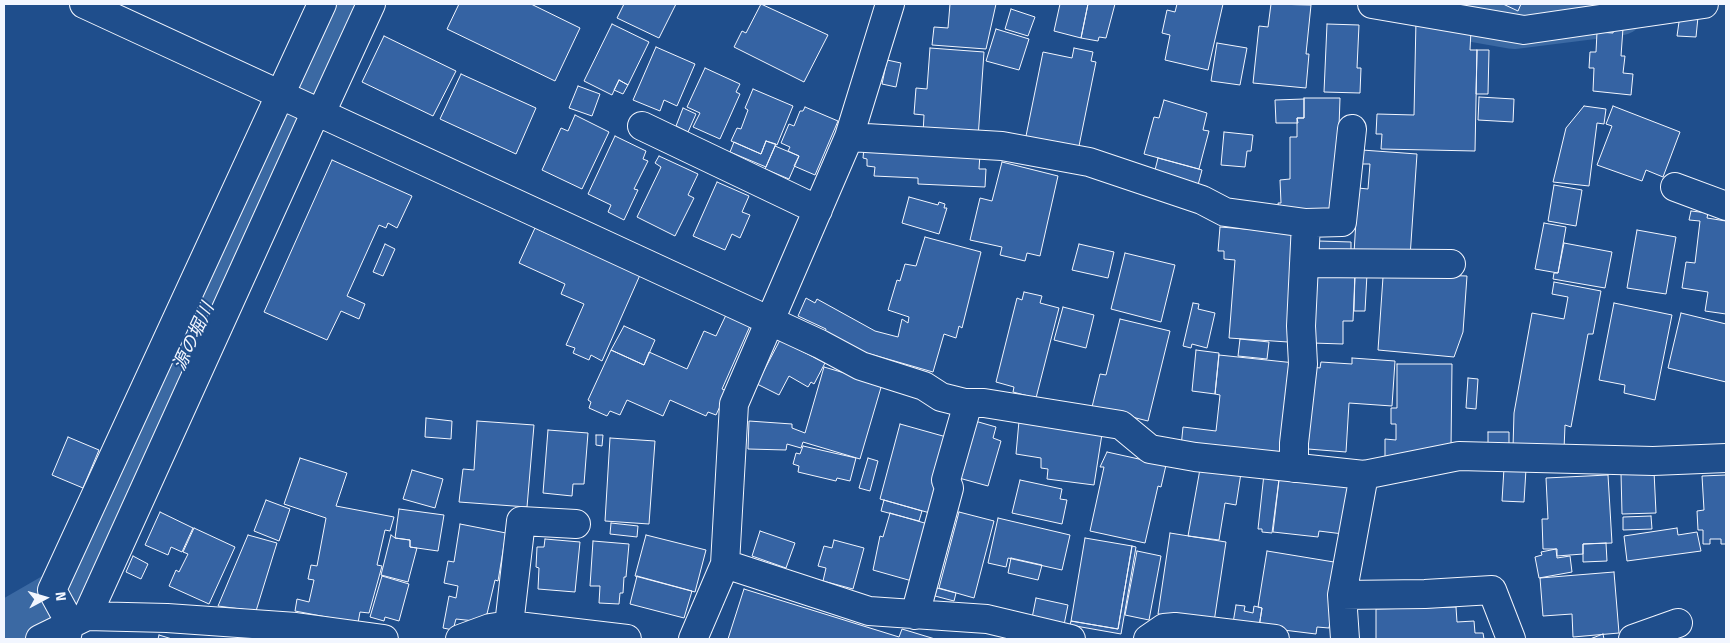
<!DOCTYPE html>
<html>
<head>
<meta charset="utf-8">
<style>
	body { margin:0 }
	#map { position:relative; width:1730px; height:643px; overflow:hidden; background:#1f4e8c; font-family:"Fira Sans",sans-serif }
	canvas { display:block }
	.frame { position:absolute; inset:0; border:5px solid #f2f6ff; pointer-events:none }
	.north { position:absolute; left:20px; top:573px; width:50px; height:50px; -webkit-text-stroke:4px #1f4e8c; paint-order:stroke; rotate:84deg; font-size:14px; font-weight:700; line-height:20px; text-align:center; color:#f2f6ff }
	.north::after { content:''; display:block; margin:auto; width:18px; height:22px; background:#f2f6ff; clip-path:polygon(50% 0,100% 100%,50% 72%,0 100%) }
</style>
</head>
<body>
<div id="map">
<canvas width="1730" height="643"></canvas>
<div class="frame"></div>
<div class="north">N</div>
</div>
<script>
const c = document.querySelector('canvas').getContext('2d');
c.lineJoin = 'round';
const shape = rows => new Path2D(rows.map(r => 'M' + r).join(''));
function stroke(path, color, width, dash) { c.strokeStyle = color; c.lineWidth = width; c.lineCap = dash ? 'butt' : 'round'; c.setLineDash(dash || []); c.stroke(path); }
function paint(path, color) { c.fillStyle = color; c.fill(path, 'evenodd'); }
function drawText(font, color, halo, rows, align = 'center') {
  c.font = font + ' "Fira Sans","Noto Sans JP",sans-serif'; c.lineWidth = 4; c.setLineDash([]); c.textBaseline = 'middle'; c.strokeStyle = halo; c.fillStyle = color; for (const [text, x, y, turn = 0] of rows) {
    c.save(); c.translate(x, y); c.rotate((+turn || 0) * Math.PI / 180); c.textAlign = isNaN(turn) ? turn : align; if (halo) c.strokeText(text, 0, 0); c.fillText(text, 0, 0); c.restore();
  }
}
stroke(shape([
	[1440,4,1514,17,1617,4],
	[4,635,77,593,346,4]
]), '#3b69a3', 64);
const building = shape([
	[459,4,531,4,580,28,555,81,447,29,459,4],
	[624,4,676,4,659,38,617,18,624,4],
	[761,4,828,35,804,82,734,47,742,31,746,33,761,4],
	[950,4,996,4,986,49,932,45,934,27,948,28,950,4],
	[1060,4,1088,4,1081,38,1054,31,1060,4],
	[1088,4,1115,4,1106,38,1099,37,1098,41,1081,38,1088,4],
	[1177,4,1223,4,1208,70,1165,60,1170,35,1162,33,1167,10,1175,12,1177,4],
	[1271,4,1311,5,1306,54,1309,54,1306,88,1253,83,1259,26,1268,27,1271,4],
	[1503,4,1521,4,1518,11,1503,4],
	[1011,9,1035,17,1028,36,1005,29,1011,9],
	[1680,15,1698,17,1696,37,1677,36,1680,15],
	[1416,20,1471,30,1470,50,1477,50,1475,151,1381,149,1382,134,1376,134,1377,114,1414,115,1416,20],
	[612,24,649,42,628,85,619,80,612,95,584,81,612,24],
	[1327,24,1359,25,1357,68,1361,68,1360,93,1324,92,1327,24],
	[1614,28,1623,28,1621,56,1625,56,1623,73,1633,74,1631,95,1593,91,1594,68,1589,68,1590,52,1596,52,1597,32,1613,33,1614,28],
	[996,29,1029,39,1019,70,986,61,996,29],
	[384,36,456,71,433,116,362,82,384,36],
	[1217,43,1247,48,1240,85,1211,81,1217,43],
	[656,47,695,64,677,106,664,100,660,111,633,100,656,47],
	[930,48,984,52,978,138,923,134,924,115,914,114,916,88,927,89,930,48],
	[1074,48,1093,52,1091,61,1096,62,1078,151,1025,141,1043,52,1072,58,1074,48],
	[1477,50,1489,50,1488,94,1476,94,1477,50],
	[887,60,901,63,896,87,882,84,887,60],
	[705,68,740,84,736,92,740,94,720,139,693,127,700,113,687,107,705,68],
	[461,74,536,108,516,154,440,119,461,74],
	[619,80,628,85,623,94,614,90,619,80],
	[578,86,600,94,592,116,569,108,578,86],
	[753,89,793,106,777,145,766,141,761,154,731,141,737,128,741,129,748,110,745,108,753,89],
	[1479,97,1514,99,1513,122,1478,120,1479,97],
	[1304,98,1340,98,1336,215,1279,212,1278,203,1281,203,1280,180,1290,179,1290,137,1297,137,1297,118,1304,118,1304,98],
	[1304,99,1304,118,1297,118,1298,123,1276,123,1275,100,1304,99],
	[1164,100,1207,113,1203,130,1209,131,1199,169,1144,154,1154,117,1159,118,1164,100],
	[1584,106,1606,109,1604,124,1597,123,1589,186,1553,182,1566,128,1584,106],
	[1613,106,1680,132,1663,177,1646,170,1642,181,1597,165,1612,126,1606,124,1613,106],
	[805,107,838,121,815,175,794,166,799,156,788,151,790,147,781,143,789,124,794,126,800,111,803,111,805,107],
	[683,108,696,114,688,132,676,126,683,108],
	[575,115,609,132,582,189,542,170,561,128,568,131,575,115],
	[1224,132,1253,135,1251,151,1247,151,1245,167,1221,165,1224,132],
	[615,136,646,151,643,159,648,161,634,189,638,190,624,220,608,212,611,205,588,194,615,136],
	[766,141,776,144,766,167,730,152,734,142,761,154,766,141],
	[775,146,799,156,789,179,765,169,775,146],
	[864,148,980,154,979,169,986,169,985,187,918,184,918,178,874,176,875,167,867,166,867,159,863,158,864,148],
	[1362,150,1417,154,1410,257,1354,253,1358,188,1368,189,1370,164,1361,164,1362,150],
	[659,156,698,174,688,195,694,198,675,236,637,217,661,167,655,163,659,156],
	[1158,158,1202,170,1198,185,1155,170,1158,158],
	[332,160,412,196,397,228,388,223,386,228,379,225,347,296,365,304,359,319,341,311,327,340,264,312,332,160],
	[1002,162,1058,176,1040,256,1027,253,1025,261,1000,255,1002,247,970,240,980,198,992,201,1002,162],
	[717,182,749,196,742,212,750,215,740,238,732,234,725,250,693,236,717,182],
	[1554,185,1582,190,1576,226,1548,221,1554,185],
	[909,197,938,205,939,202,945,204,944,208,947,208,939,234,902,223,909,197],
	[1691,211,1708,213,1707,218,1726,221,1726,314,1705,311,1708,292,1682,288,1686,262,1695,263,1700,221,1689,220,1691,211],
	[1544,223,1566,227,1558,273,1535,269,1544,223],
	[1220,227,1296,233,1288,342,1229,338,1235,260,1224,259,1224,251,1218,251,1220,227],
	[535,228,640,275,602,361,591,355,589,360,573,353,575,348,566,345,584,304,561,294,565,284,519,263,535,228],
	[1637,230,1676,237,1666,294,1627,288,1637,230],
	[925,237,981,252,962,328,959,326,956,338,944,334,933,372,863,352,825,333,826,329,798,316,806,298,815,303,817,299,875,331,898,337,902,319,908,323,909,317,888,310,897,280,900,281,905,264,916,266,925,237],
	[1319,241,1351,242,1351,252,1319,250,1319,241],
	[1564,243,1612,252,1605,288,1553,279,1554,273,1558,273,1564,243],
	[385,244,395,249,383,276,373,272,385,244],
	[1079,244,1114,252,1108,278,1072,270,1079,244],
	[1125,253,1175,265,1161,322,1111,309,1125,253],
	[1315,273,1355,274,1353,321,1343,321,1343,344,1312,343,1315,273],
	[1355,273,1367,274,1365,311,1354,311,1355,273],
	[1434,275,1467,276,1463,332,1454,357,1378,350,1383,277,1434,275],
	[1554,282,1601,291,1593,334,1588,334,1571,427,1565,425,1564,450,1513,447,1514,413,1532,313,1564,319,1568,297,1552,294,1554,282],
	[1024,292,1042,296,1040,303,1059,308,1036,398,1013,392,1014,387,996,382,1017,298,1022,300,1024,292],
	[1193,303,1199,304,1198,309,1215,313,1207,348,1192,344,1191,348,1183,346,1193,303],
	[1614,303,1672,315,1655,400,1624,393,1625,385,1599,380,1614,303],
	[1063,307,1094,315,1086,348,1054,340,1063,307],
	[1681,313,1726,324,1726,382,1668,368,1681,313],
	[726,315,750,326,722,389,727,391,716,415,708,412,706,416,670,400,663,416,627,400,620,415,610,411,607,416,589,408,591,402,588,400,611,350,644,365,649,352,687,369,704,331,716,336,726,315],
	[1120,319,1170,331,1148,421,1092,407,1100,374,1106,375,1120,319],
	[624,326,655,340,644,365,611,350,624,326],
	[1240,339,1269,342,1267,359,1238,356,1240,339],
	[780,340,825,363,814,384,811,382,808,387,789,376,779,395,757,384,780,340],
	[1196,350,1219,353,1215,394,1192,391,1196,350],
	[1219,355,1295,363,1285,454,1181,447,1183,427,1216,431,1220,395,1215,394,1219,355],
	[1352,358,1395,361,1392,406,1349,403,1346,452,1308,449,1313,367,1320,368,1321,362,1352,364,1352,358],
	[1397,364,1452,364,1451,448,1385,460,1385,439,1396,440,1396,424,1391,424,1391,408,1397,408,1397,364],
	[824,367,882,384,860,459,803,442,801,448,787,444,786,450,748,449,749,421,792,424,792,428,805,433,824,367],
	[1468,378,1478,379,1476,409,1466,408,1468,378],
	[426,418,452,421,451,439,425,437,426,418],
	[477,421,534,425,527,507,459,502,463,469,474,470,477,421],
	[975,421,996,427,993,438,1001,441,988,486,959,478,975,421],
	[1019,421,1102,434,1094,485,1047,479,1048,469,1041,468,1041,458,1016,454,1019,421],
	[900,424,950,438,930,513,880,499,900,424],
	[548,430,588,433,584,484,573,484,572,496,543,493,548,430],
	[1488,432,1509,432,1509,445,1488,445,1488,432],
	[596,435,603,435,602,446,596,445,596,435],
	[68,437,99,450,83,488,52,475,68,437],
	[610,438,655,441,649,524,605,521,610,438],
	[803,446,856,458,850,481,837,478,836,481,798,472,799,466,793,464,796,453,800,454,803,446],
	[1107,452,1166,465,1161,487,1158,486,1145,543,1090,531,1104,467,1100,467,1107,452],
	[300,458,347,473,336,506,394,517,390,531,385,530,377,565,382,566,369,613,360,612,358,623,295,611,297,599,309,602,314,580,308,579,311,565,317,566,326,518,284,504,300,458],
	[868,458,878,461,870,491,859,488,868,458],
	[1504,468,1526,469,1524,502,1502,501,1504,468],
	[1200,469,1241,473,1236,505,1225,503,1219,540,1188,536,1200,469],
	[412,470,443,479,435,508,403,499,412,470],
	[1280,471,1349,486,1343,534,1319,531,1318,537,1273,532,1280,471],
	[1654,471,1656,513,1622,514,1621,473,1654,471],
	[1280,472,1272,533,1262,532,1262,529,1258,529,1264,474,1280,472],
	[1608,475,1612,543,1583,544,1583,554,1557,556,1557,549,1543,549,1542,519,1548,519,1546,478,1608,475],
	[1726,475,1726,544,1721,544,1721,539,1710,539,1710,544,1703,544,1703,530,1698,530,1697,511,1704,510,1702,476,1726,475],
	[1020,480,1062,489,1060,499,1067,500,1062,524,1012,513,1020,480],
	[266,500,290,509,279,541,254,531,266,500],
	[884,500,922,511,919,521,881,511,884,500],
	[399,509,444,515,438,551,410,547,410,540,395,538,399,509],
	[160,512,193,528,182,552,171,547,168,555,145,545,160,512],
	[959,512,994,521,974,598,939,588,959,512],
	[890,513,928,524,912,581,873,570,880,536,883,537,890,513],
	[1651,516,1652,529,1623,530,1623,517,1651,516],
	[998,518,1070,535,1062,570,1008,558,1006,567,988,563,998,518],
	[611,523,638,526,637,537,610,534,611,523],
	[460,524,506,533,498,581,495,580,487,614,475,621,456,619,453,630,443,628,449,596,456,598,458,586,444,583,448,561,454,562,460,524],
	[194,528,235,547,209,604,169,586,176,570,179,572,188,554,183,552,194,528],
	[1677,528,1678,535,1697,532,1701,551,1627,561,1624,536,1677,528],
	[760,531,795,543,786,568,752,556,760,531],
	[1170,533,1226,542,1214,622,1158,614,1170,533],
	[248,535,277,543,256,611,218,606,248,535],
	[391,535,395,538,410,540,410,547,417,548,408,582,381,575,391,535],
	[646,535,706,550,695,592,635,576,646,535],
	[1085,538,1132,546,1118,629,1071,621,1085,538],
	[545,539,580,542,575,592,538,589,539,568,536,567,537,547,544,547,545,539],
	[834,540,864,548,853,589,823,581,826,568,818,566,824,546,832,548,834,540],
	[593,541,629,544,626,577,624,577,623,593,620,593,619,604,599,603,600,586,590,586,593,541],
	[1606,543,1607,561,1583,562,1583,544,1606,543],
	[1132,546,1136,547,1121,634,1070,625,1071,621,1118,629,1132,546],
	[1556,549,1557,558,1570,556,1572,572,1539,578,1535,557,1542,555,1541,552,1556,549],
	[1137,551,1161,556,1149,620,1125,615,1137,551],
	[1267,551,1340,563,1329,628,1317,627,1316,634,1259,627,1262,608,1258,607,1267,551],
	[133,556,148,564,141,579,126,572,133,556],
	[1011,558,1042,565,1038,580,1008,573,1011,558],
	[1614,572,1619,633,1573,637,1572,614,1543,616,1540,578,1614,572],
	[382,576,409,584,399,621,385,617,384,621,370,617,382,576],
	[637,576,692,591,684,618,630,604,637,576],
	[937,588,956,593,954,601,935,596,937,588],
	[744,589,899,637,902,629,935,639,728,639,744,589],
	[1036,598,1068,605,1064,625,1032,618,1036,598],
	[1236,605,1245,606,1244,611,1253,613,1254,606,1262,608,1259,627,1233,623,1236,605],
	[1456,607,1457,622,1474,621,1475,633,1483,633,1484,639,1376,639,1376,609,1456,607],
	[1603,634,1604,639,1590,639,1603,634],
	[159,635,172,639,158,639,159,635]
]);
paint(building, '#3563a3');
stroke(building, '#f2f6ff', 1);
const minor = shape([
	[84,4,820,344,861,366,924,386,941,397,965,403,984,403,1121,425,1150,449,1195,457,1364,475,1459,456,1653,461,1726,458],
	[1372,4,1524,30,1704,4],
	[321,113,371,4],
	[642,126,818,210],
	[849,137,1002,146,1089,162,1202,200,1225,212,1306,223,1301,326,1303,364,1294,443,1294,468],
	[1675,187,1726,206],
	[1306,223,1342,222,1352,129],
	[1304,263,1451,264],
	[725,564,869,611,987,619,1071,639],
	[1342,595,1425,594,1492,590,1511,639],
	[915,615,949,488,946,480,968,403],
	[87,616,316,111],
	[509,625,521,521,576,524],
	[40,639,87,616,167,618,296,627,384,639],
	[66,639,70,623,52,590,322,4],
	[460,639,490,628,509,625,627,639],
	[693,639,725,564,734,404,849,137,890,4],
	[1148,639,1164,628,1175,627,1275,639],
	[1345,639,1342,595,1364,475],
	[1633,639,1678,623]
]);
stroke(minor, '#f2f6ff', 30);
stroke(minor, '#1f4e8c', 28);
drawText('italic 18px', '#f2f6ff', '#1f4e8c', [
	["源の堀川",194,337,-65]
]);
</script>
</body>
</html>
